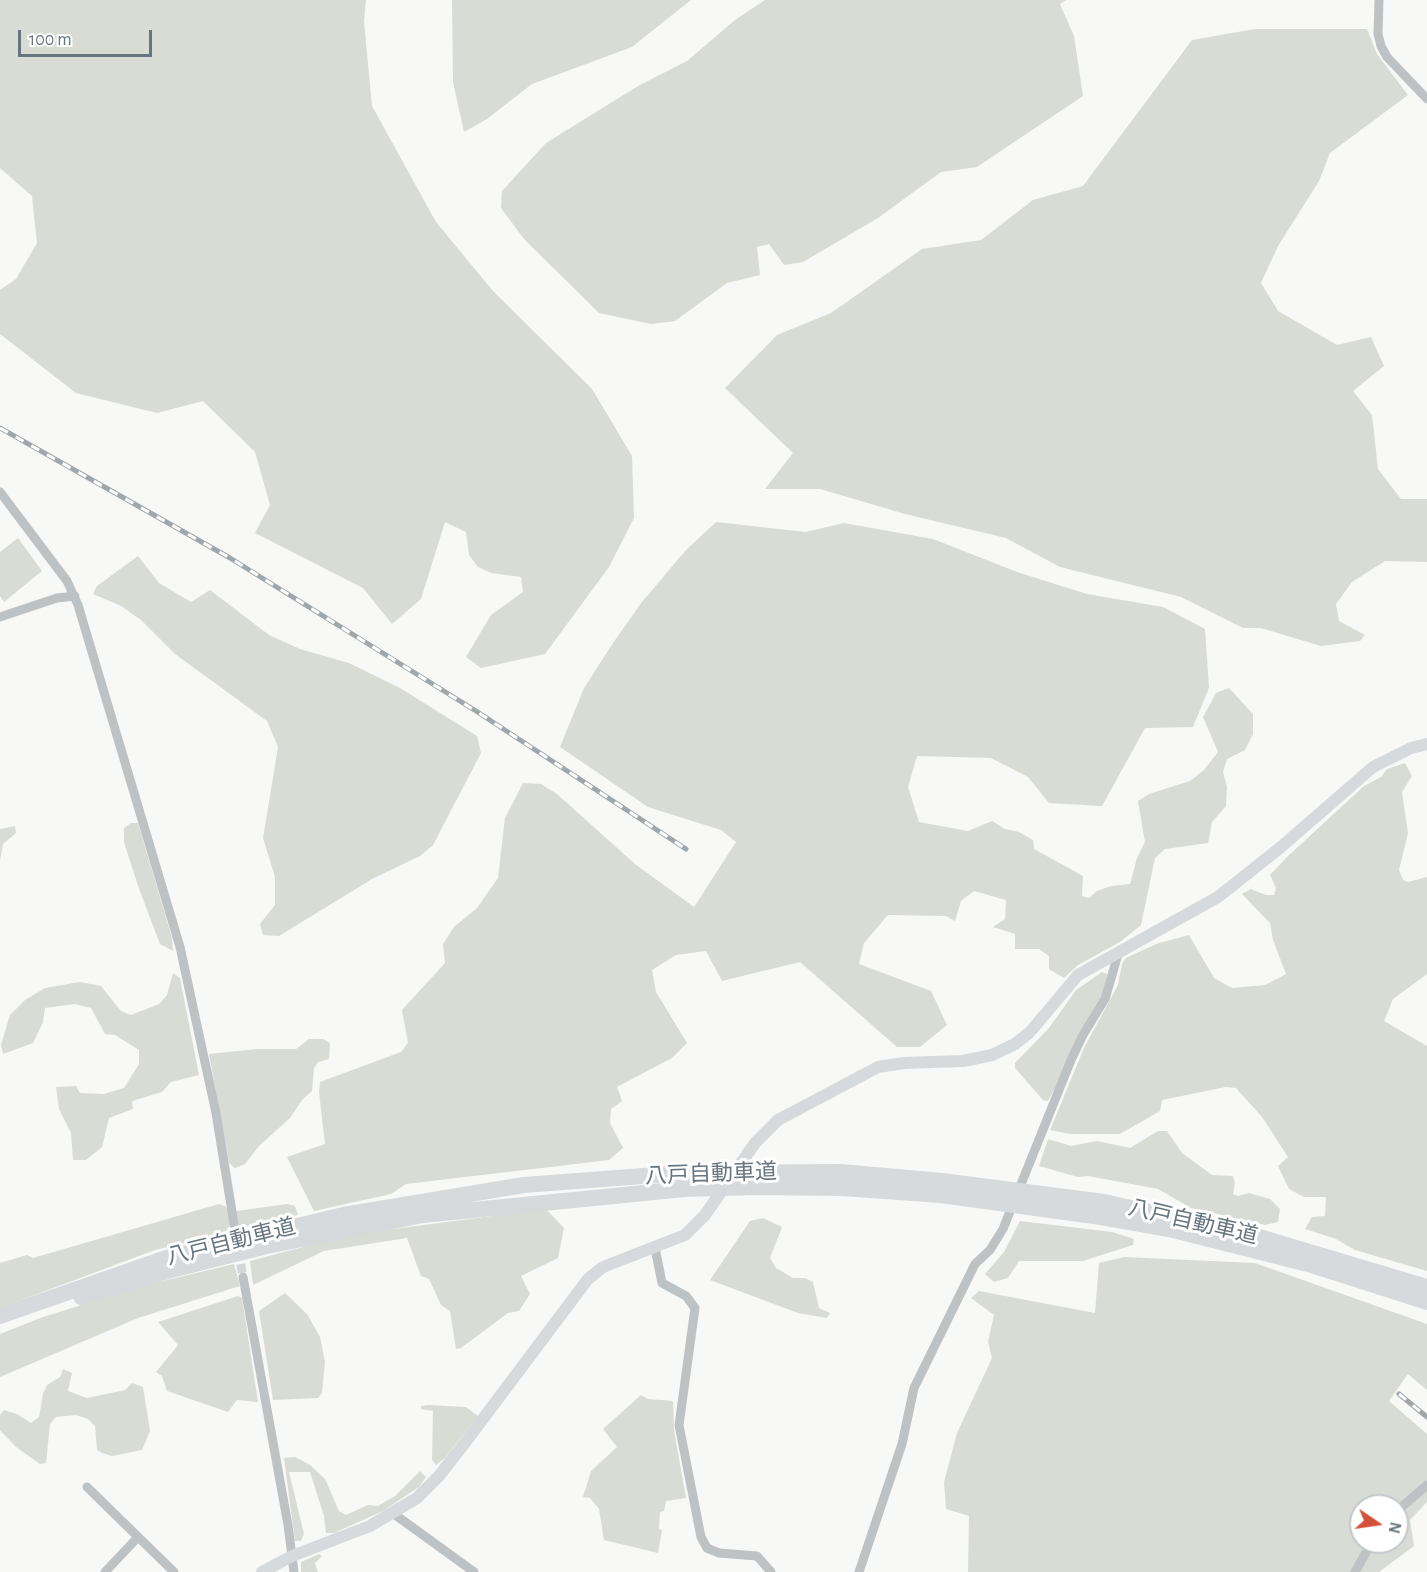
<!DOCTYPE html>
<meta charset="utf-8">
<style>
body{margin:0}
#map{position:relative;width:1427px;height:1572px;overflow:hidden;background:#f8f8f6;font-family:"Alegreya Sans",sans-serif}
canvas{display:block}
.north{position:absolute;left:1349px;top:1494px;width:60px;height:60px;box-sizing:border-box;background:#fff;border:2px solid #c2c8cb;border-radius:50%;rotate:103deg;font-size:16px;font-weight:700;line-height:24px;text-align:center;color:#66757e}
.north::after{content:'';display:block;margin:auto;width:21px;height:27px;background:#d3513a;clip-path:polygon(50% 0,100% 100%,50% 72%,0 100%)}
.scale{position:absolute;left:18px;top:30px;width:134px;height:27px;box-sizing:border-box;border:3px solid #66757e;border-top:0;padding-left:8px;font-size:18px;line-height:21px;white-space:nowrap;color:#66757e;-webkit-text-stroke:4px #fff;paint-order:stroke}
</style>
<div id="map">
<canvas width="1427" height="1572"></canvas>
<div class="north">N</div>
<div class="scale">100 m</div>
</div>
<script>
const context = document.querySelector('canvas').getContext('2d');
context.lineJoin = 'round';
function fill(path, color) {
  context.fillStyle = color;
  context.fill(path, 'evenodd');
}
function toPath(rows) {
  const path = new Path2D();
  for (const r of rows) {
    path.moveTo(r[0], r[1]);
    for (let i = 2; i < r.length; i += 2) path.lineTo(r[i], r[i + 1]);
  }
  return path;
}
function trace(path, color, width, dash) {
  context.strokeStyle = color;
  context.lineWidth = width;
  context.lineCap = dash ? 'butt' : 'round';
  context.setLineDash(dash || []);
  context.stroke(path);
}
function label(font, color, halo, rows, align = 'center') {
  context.font = font + ' "Alegreya Sans","Noto Sans JP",sans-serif';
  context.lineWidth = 6;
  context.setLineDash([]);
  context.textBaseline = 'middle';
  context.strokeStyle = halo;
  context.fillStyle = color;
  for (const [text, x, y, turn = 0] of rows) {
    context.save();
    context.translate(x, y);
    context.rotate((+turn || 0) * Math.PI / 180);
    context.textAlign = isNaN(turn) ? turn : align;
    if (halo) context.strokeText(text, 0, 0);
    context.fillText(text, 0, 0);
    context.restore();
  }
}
const green = toPath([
 [0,0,366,0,364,21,372,106,436,222,493,291,592,389,632,456,634,518,609,567,545,654,481,668,466,657,491,615,523,592,521,577,491,573,478,567,469,555,466,532,445,522,421,599,392,624,363,588,255,533,270,505,255,452,203,401,157,413,76,393,0,334,0,290,16,279,37,243,32,196,0,168],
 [452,0,691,0,632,47,532,84,487,119,464,132,453,82],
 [765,0,1066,0,1060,4,1074,36,1083,96,977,167,941,172,878,218,803,262,784,265,769,244,757,247,760,275,727,283,675,321,651,324,599,313,524,239,501,208,502,191,546,143,638,86,687,61,735,20],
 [1255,29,1367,29,1377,54,1408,95,1330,153,1319,181,1278,246,1261,283,1278,311,1337,345,1371,337,1384,366,1353,391,1372,415,1378,469,1401,499,1427,499,1427,562,1385,561,1352,582,1336,604,1339,621,1365,635,1360,641,1321,646,1261,628,1243,628,1181,597,1060,567,1006,538,905,514,820,489,765,489,793,453,725,388,777,335,831,313,922,249,981,240,1033,200,1083,186,1192,40],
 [716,522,806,532,844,523,933,539,1017,572,1087,594,1163,607,1205,629,1209,688,1193,727,1145,728,1102,806,1049,803,1028,777,991,758,917,756,908,787,919,822,968,831,992,821,1005,829,1019,832,1033,840,1034,849,1083,876,1082,896,1089,898,1097,891,1111,886,1130,884,1137,858,1145,842,1138,801,1149,794,1190,781,1204,770,1218,752,1203,717,1216,693,1229,688,1253,714,1253,734,1245,750,1227,759,1223,772,1227,787,1226,806,1212,822,1208,843,1165,849,1155,858,1141,925,1120,942,1078,965,1064,978,1049,969,1049,956,1039,949,1015,949,1015,934,993,927,1005,919,1006,900,974,891,961,901,955,921,946,916,888,915,864,943,859,964,931,991,947,1025,920,1047,897,1047,800,962,722,981,706,951,676,955,652,970,656,992,687,1043,672,1058,617,1087,622,1101,611,1109,610,1123,623,1148,609,1160,406,1184,391,1194,314,1211,287,1157,325,1144,319,1092,320,1082,401,1052,408,1043,402,1010,445,963,443,944,454,927,477,908,498,878,505,818,523,783,541,784,557,794,635,864,694,907,736,842,721,830,648,807,560,747,584,688,613,643,642,602,686,550],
 [18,538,42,571,4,602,0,596,0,552],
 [138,556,159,583,191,602,210,590,269,635,300,649,349,663,400,688,477,736,481,753,433,845,420,856,372,879,279,936,263,935,260,924,275,905,275,877,263,838,278,747,267,721,175,654,141,620,121,606,93,594,97,586],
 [1405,763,1412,776,1402,792,1408,833,1399,870,1403,880,1408,882,1427,877,1427,974,1393,999,1384,1021,1427,1046,1427,1271,1355,1250,1336,1239,1305,1229,1312,1217,1325,1216,1326,1197,1304,1197,1289,1189,1278,1166,1288,1157,1262,1117,1236,1088,1226,1087,1162,1100,1160,1111,1120,1134,1070,1134,1050,1130,1084,1048,1118,985,1122,964,1126,958,1156,944,1189,935,1214,978,1232,988,1265,985,1286,974,1273,940,1270,923,1242,894,1251,889,1266,895,1274,895,1276,888,1270,875,1287,857,1364,786,1381,777,1387,769],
 [131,823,138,823,172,938,173,951,160,944,138,886,124,842,124,828],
 [15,826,16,833,3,844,0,861,0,829],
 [1102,972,1107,974,1103,996,1048,1101,1043,1100,1015,1068,1015,1063,1049,1028,1076,990],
 [173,973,180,978,199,1075,171,1082,162,1092,132,1101,133,1109,109,1118,102,1147,86,1160,73,1160,71,1133,59,1109,56,1087,76,1086,80,1093,104,1094,124,1088,139,1064,139,1050,115,1035,105,1034,91,1008,75,1004,45,1008,43,1022,33,1043,3,1054,1,1045,10,1015,25,1000,45,988,80,982,101,986,121,1011,131,1015,159,1004,167,995],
 [309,1039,323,1039,330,1043,329,1059,318,1062,314,1068,312,1091,302,1100,290,1118,259,1146,245,1164,235,1168,229,1163,209,1054,257,1049,296,1049],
 [1158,1131,1167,1131,1182,1153,1212,1175,1233,1176,1235,1183,1233,1194,1238,1196,1249,1193,1270,1199,1280,1209,1278,1222,1265,1225,1191,1208,1158,1189,1088,1176,1078,1177,1039,1166,1048,1139,1071,1146,1097,1141,1130,1148],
 [219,1204,225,1206,229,1212,287,1204,295,1206,298,1215,251,1226,229,1226,226,1233,155,1250,0,1308,0,1263,27,1255,33,1258],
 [546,1209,564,1228,558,1258,521,1276,530,1294,519,1311,508,1313,461,1348,456,1349,450,1311,441,1305,429,1279,421,1276,407,1238,324,1251,253,1285,250,1261,322,1242,385,1230],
 [763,1218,782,1227,770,1258,776,1268,793,1278,805,1278,813,1282,819,1308,830,1313,827,1318,798,1313,710,1280,750,1221],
 [1020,1221,1112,1232,1134,1239,1133,1245,1083,1261,1019,1261,1008,1278,994,1282,985,1274,1004,1252],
 [1124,1257,1255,1263,1427,1324,1427,1390,1408,1374,1389,1401,1427,1434,1427,1502,1410,1520,1414,1546,1379,1572,968,1572,969,1516,946,1509,944,1482,957,1433,992,1358,988,1342,994,1315,971,1298,979,1291,1095,1313,1099,1263],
 [1361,1506,1397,1506,1397,1542,1361,1542],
 [234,1264,240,1286,138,1318,0,1377,0,1334,43,1317,146,1285],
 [285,1293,307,1314,320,1337,325,1362,322,1393,318,1398,273,1400,259,1311],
 [238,1296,242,1298,258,1402,237,1400,228,1412,167,1391,162,1376,156,1372,178,1345,158,1322],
 [63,1369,72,1373,68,1391,87,1398,125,1390,132,1383,143,1387,150,1431,142,1450,112,1456,102,1453,97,1450,95,1426,88,1419,76,1415,56,1417,50,1424,46,1463,40,1464,16,1447,0,1430,0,1415,4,1410,17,1414,31,1423,39,1417,43,1394,47,1385,60,1377],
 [641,1395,648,1399,673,1401,674,1430,686,1498,666,1501,664,1511,660,1512,659,1529,662,1530,658,1553,604,1540,599,1509,590,1498,583,1497,591,1471,617,1447,603,1429],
 [428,1405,466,1407,478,1416,445,1458,436,1465,432,1460,433,1411,421,1409,421,1406],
 [295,1457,310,1465,325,1479,339,1511,346,1515,368,1505,378,1506,395,1496,420,1471,426,1477,419,1487,383,1511,334,1533,326,1533,324,1516,310,1472,289,1472,304,1534,301,1541,295,1541,284,1458],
 [319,1554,322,1556,315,1563,318,1572,301,1572,301,1562]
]);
const streetTunnel = toPath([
 [234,1224,243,1277]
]);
const street = toPath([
 [1379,0,1378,34,1381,46,1387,57,1427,99],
 [0,492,67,581,78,605,180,947,216,1113,234,1224],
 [0,617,57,598,75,596],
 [655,1248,662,1283,686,1296,695,1308,679,1425,701,1537,707,1548,719,1553,757,1556,771,1572],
 [243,1277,288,1525,294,1572],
 [87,1487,174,1572],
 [1397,1511,1427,1485],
 [394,1514,474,1572],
 [105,1572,138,1537],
 [859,1572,902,1444,914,1388,975,1264,990,1250,1003,1229,1071,1060,1083,1035,1105,999,1119,951],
 [1355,1572,1372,1542]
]);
const secondary = toPath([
 [262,1572,292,1556,370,1526,417,1498,439,1476,464,1444,588,1279,603,1267,685,1235,705,1215,755,1143,778,1120,878,1067,904,1063,963,1061,992,1055,1015,1044,1030,1032,1078,975,1218,897,1281,847,1373,767,1411,748,1427,744]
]);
const highway = toPath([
 [81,1297,171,1270,267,1246,423,1215,684,1189,758,1187,842,1188,941,1195,1101,1217,1169,1229,1308,1264,1427,1302],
 [0,1316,169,1257,343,1215,524,1185,683,1173,841,1172,942,1181,1104,1202,1249,1234,1427,1287]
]);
const rail = toPath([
 [0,428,230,558,476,711,686,849],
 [1399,1394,1427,1417]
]);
const streetNames = [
 ["八戸自動車道",711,1174,-2],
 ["八戸自動車道",1193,1222,13],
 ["八戸自動車道",231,1242,-14]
];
fill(green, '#d8dcd5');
trace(streetTunnel, '#d4d7d8', 9, [9, 4.5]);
trace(street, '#bdc2c5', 9);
trace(secondary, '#d6dadd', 12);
trace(highway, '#d6dadd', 16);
trace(rail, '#a0a7ab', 5);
trace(rail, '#fff', 3, [9]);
label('22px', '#66757e', '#fff', streetNames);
</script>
